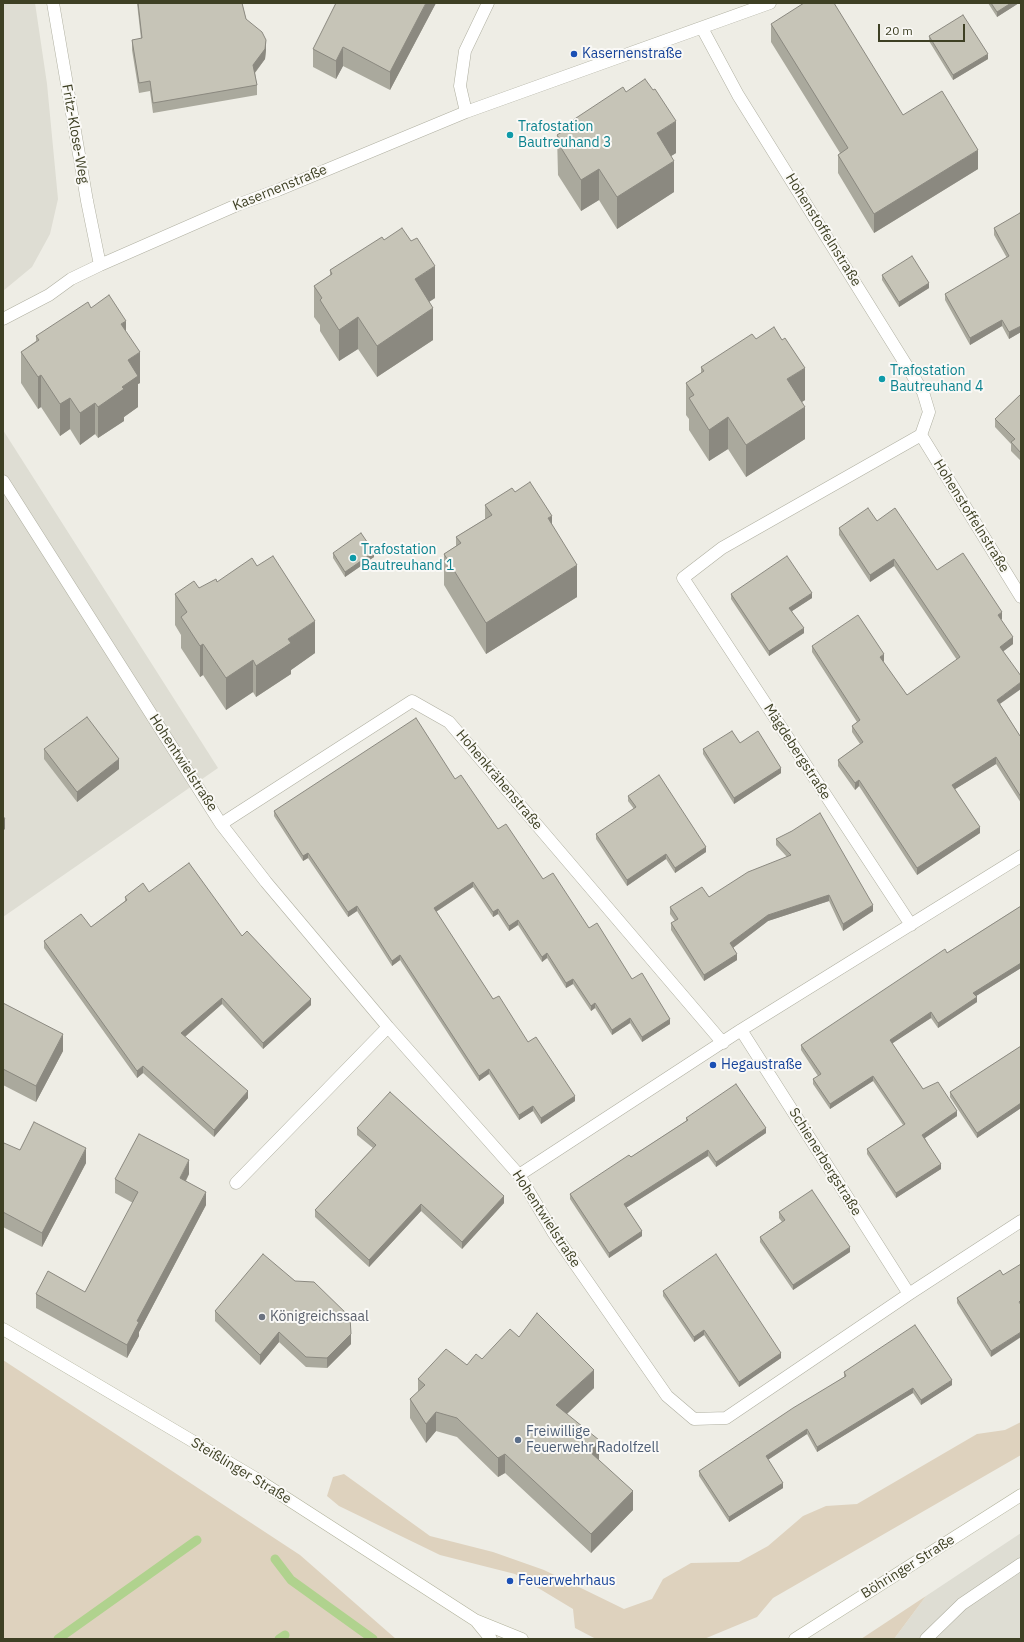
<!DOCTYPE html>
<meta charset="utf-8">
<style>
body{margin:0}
#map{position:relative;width:1024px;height:1642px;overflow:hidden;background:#eeede5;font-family:"IBM Plex Sans",sans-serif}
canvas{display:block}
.frame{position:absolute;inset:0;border:4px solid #3e4024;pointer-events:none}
.scale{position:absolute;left:878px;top:24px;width:87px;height:18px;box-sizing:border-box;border:2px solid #3e4024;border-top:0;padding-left:5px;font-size:12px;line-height:14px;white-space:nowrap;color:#3e4024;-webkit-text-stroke:3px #faf9f6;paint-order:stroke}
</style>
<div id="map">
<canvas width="1024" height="1642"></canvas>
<div class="frame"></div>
<div class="scale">20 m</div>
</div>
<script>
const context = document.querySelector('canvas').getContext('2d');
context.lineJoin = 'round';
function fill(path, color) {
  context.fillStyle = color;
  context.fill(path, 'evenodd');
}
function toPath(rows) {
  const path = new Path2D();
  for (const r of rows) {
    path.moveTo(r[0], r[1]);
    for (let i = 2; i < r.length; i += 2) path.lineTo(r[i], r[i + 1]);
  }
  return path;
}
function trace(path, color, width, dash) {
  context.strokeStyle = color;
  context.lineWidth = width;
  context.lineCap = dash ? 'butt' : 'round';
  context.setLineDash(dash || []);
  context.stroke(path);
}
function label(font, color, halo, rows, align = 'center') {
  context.font = font + ' "IBM Plex Sans",sans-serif';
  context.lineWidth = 4;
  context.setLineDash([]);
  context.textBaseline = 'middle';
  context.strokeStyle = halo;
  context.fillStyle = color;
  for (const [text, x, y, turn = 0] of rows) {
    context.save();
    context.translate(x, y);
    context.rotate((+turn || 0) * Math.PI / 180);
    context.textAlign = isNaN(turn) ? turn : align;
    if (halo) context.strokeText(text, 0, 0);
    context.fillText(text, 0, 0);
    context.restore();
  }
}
const built = toPath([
 [3,3,35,3,47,84,58,199,50,234,32,267,3,291],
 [3,430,218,768,3,917],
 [1021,1533,1021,1639,894,1639,926,1596]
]);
const green = toPath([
 [3,1360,300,1555,396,1639,3,1639],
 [1021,1422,1021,1455,773,1598,757,1617,704,1639,596,1639,575,1628,573,1609,515,1574,440,1555,339,1506,327,1496,333,1477,344,1474,430,1536,493,1552,544,1570,624,1609,652,1599,663,1579,691,1563,739,1562,768,1546,803,1516,826,1506,857,1504,977,1434,1005,1430],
 [926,1596,894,1639,861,1639]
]);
const stream = toPath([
 [275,1559,291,1580,373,1639],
 [58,1639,197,1540],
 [279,1639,285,1635]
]);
const street = toPath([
 [53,3,87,201,100,265],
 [702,28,738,95,923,392,929,412,921,435,1021,597],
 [466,112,460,86,465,51,488,3],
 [3,319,49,295,71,279,100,265,237,205,278,190,466,112,770,3],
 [3,481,221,824,266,882,388,1027,519,1175,553,1232,667,1396,694,1419,726,1418,909,1294,1021,1221],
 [221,824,412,701,449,722,723,1043],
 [911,925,683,578,722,548,921,435],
 [741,1030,909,1294],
 [519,1175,741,1030,1021,856],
 [236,1183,388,1027],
 [926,1639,962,1604,1021,1564]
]);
const secondary = toPath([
 [3,1329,255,1478,475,1620,522,1639],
 [477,1622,491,1639],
 [795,1639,1021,1495]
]);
const wall = toPath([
 [137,3,242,3,246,19,266,50,265,59,255,73,257,85,257,95,153,113,150,91,139,93,132,50,132,40,141,39],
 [436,3,390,90,343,66,336,79,313,67,313,49],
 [988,3,1019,3,997,17],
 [771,24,978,169,874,233,838,173,838,155,840,153,771,42],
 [929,36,988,59,953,80,929,41],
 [626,92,676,153,671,156,674,192,617,229,599,200,581,211,558,175,557,135,573,124,573,120],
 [1021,216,1021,332,1009,339,1002,326,970,345,945,300,945,294,1007,258,994,235,994,228],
 [384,240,435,298,429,302,433,340,377,377,358,349,339,361,320,331,320,325,314,317,314,286,330,276,330,270],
 [882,275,929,288,899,307,882,280],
 [91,308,126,332,140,383,138,384,138,407,124,417,124,421,98,438,95,434,80,445,70,429,60,436,41,407,38,409,21,383,21,352,36,341,36,336],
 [756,339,805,400,802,402,805,439,746,477,728,449,709,461,689,430,689,419,686,415,686,383,701,373,701,367],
 [1021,394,1021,461,1011,451,1011,444,995,427,995,419],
 [515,492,552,524,577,597,486,654,444,585,444,554,456,546,456,537,485,519,485,505],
 [877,521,937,570,1002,619,1001,619,1013,644,1003,651,1000,704,1020,736,1021,735,1021,803,996,764,955,789,980,833,917,875,859,786,855,790,838,766,838,760,860,744,852,732,852,726,857,722,812,652,812,646,884,661,883,662,907,695,957,660,894,566,870,582,839,535,839,528],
 [333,553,374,557,345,577,333,558],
 [217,582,315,653,291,670,291,674,256,697,253,692,226,710,203,675,200,677,181,648,181,635,175,625,175,594,199,588],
 [731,594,812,598,792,611,804,633,769,656,731,599],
 [740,743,781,773,734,804,703,754,703,749],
 [44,749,119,769,77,802,44,759],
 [455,779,498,829,543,879,589,928,670,1024,642,1042,630,1023,612,1035,595,1008,591,1011,573,984,566,988,547,958,542,962,518,925,509,931,498,914,493,917,473,887,436,912,493,999,528,1042,575,1101,541,1124,533,1111,519,1120,489,1074,479,1081,400,960,392,966,357,911,348,917,308,858,303,861,274,816,274,811],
 [628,796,706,852,675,873,666,859,627,886,596,839,596,834,634,809,628,801],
 [776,839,873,911,843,931,829,901,768,921,733,948,737,960,704,981,671,930,671,923,675,921,670,914,670,907,709,897,787,857,776,845],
 [149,892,242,936,311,1005,263,1049,222,1004,185,1037,248,1098,214,1137,143,1073,137,1078,44,948,44,941,91,927,125,901,125,897],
 [1021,906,1021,968,976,996,977,1002,938,1028,931,1018,892,1043,923,1089,957,1116,925,1138,941,1169,896,1198,867,1154,867,1149,903,1125,873,1081,830,1109,813,1084,813,1079,818,1076,801,1050,801,1045],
 [3,1003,63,1051,36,1102,3,1085],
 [1021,1046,1021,1108,977,1138,950,1097,950,1092],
 [686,1118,766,1133,716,1167,708,1156,626,1208,642,1236,609,1258,570,1199,570,1194,631,1157,686,1121],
 [357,1128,504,1203,462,1249,421,1211,369,1267,315,1217,315,1210,373,1148,357,1135],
 [3,1145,20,1150,86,1163,42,1247,3,1227],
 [189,1174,186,1181,206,1205,139,1332,139,1336,127,1358,36,1308,36,1294,85,1292,133,1203,115,1193,115,1179],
 [779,1212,850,1252,793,1290,760,1242,760,1237,782,1222,779,1218],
 [1000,1270,991,1357,957,1303,957,1298],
 [663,1291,781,1358,739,1387,704,1335,694,1342,663,1296],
 [215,1311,351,1344,327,1368,306,1367,279,1342,260,1365,215,1321],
 [519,1337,594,1388,567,1414,599,1459,598,1459,633,1510,591,1553,505,1473,498,1477,457,1437,436,1431,426,1443,410,1418,410,1399,418,1392,418,1379,467,1365,482,1359],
 [844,1372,952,1385,921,1405,913,1393,817,1452,807,1434,768,1460,783,1488,729,1522,699,1476,699,1471,844,1377]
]);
const shadedWall = toPath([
 [426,3,436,3,390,90,390,72],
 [1011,3,1019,3,997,17,997,12],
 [266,40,266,50,265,59,253,75,253,65],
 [343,47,343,66,336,79,336,61],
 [988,54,988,59,953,80,953,75],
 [676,121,676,153,657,165,657,133],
 [978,150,978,169,874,233,874,214],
 [674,161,674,192,617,229,617,197],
 [599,169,599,200,581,211,581,180],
 [435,266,435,298,415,311,415,279],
 [929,283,929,288,899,307,899,302],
 [433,308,433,340,377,377,377,346],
 [358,317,358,349,339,361,339,330],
 [1002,320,1002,326,970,345,970,338],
 [126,321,126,352,121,324],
 [1021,326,1021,332,1009,339,1009,332],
 [140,352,140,383,138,384,138,407,124,417,124,421,98,438,98,407,122,387,128,360],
 [805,368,805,400,787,411,787,379],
 [41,375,41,407,38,409,38,377],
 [70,398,70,429,60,436,60,404],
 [95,403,95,434,80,445,80,413],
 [805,407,805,439,746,477,746,445],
 [728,417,728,449,709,461,709,430],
 [552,516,552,548,548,518],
 [374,552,374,557,345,577,345,572],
 [894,559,894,566,870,582,870,575],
 [577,565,577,597,486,654,486,623],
 [812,593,812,598,789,613,789,608],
 [1002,612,1002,619,998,622,998,615],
 [315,621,315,653,291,670,291,674,256,697,256,666,288,639],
 [804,628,804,633,769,656,769,651],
 [1013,637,1013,644,1000,654,1000,647],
 [203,644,203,675,200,677,200,646],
 [884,654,884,661,880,664,880,657],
 [253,660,253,692,226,710,226,678],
 [1021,682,1021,689,997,706,997,700],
 [996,757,996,764,952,791,952,785],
 [119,759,119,769,77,802,77,792],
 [781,768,781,773,734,804,734,798],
 [859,780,859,786,855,790,855,783],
 [5,819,5,829,3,831,3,821],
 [980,827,980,833,917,875,917,868],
 [706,847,706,852,675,873,675,868],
 [308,853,308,858,303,861,303,856],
 [666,854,666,859,627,886,627,880],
 [473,882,473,887,434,913,434,908],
 [829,895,829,901,768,921,730,950,730,943,768,915],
 [873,905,873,911,843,931,843,924],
 [357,906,357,911,348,917,348,912],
 [498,909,498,914,493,917,493,912],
 [518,920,518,925,509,931,509,926],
 [547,953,547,958,542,962,542,957],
 [737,954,737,960,704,981,704,975],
 [400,955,400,960,392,966,392,961],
 [1021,963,1021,968,973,998,973,993],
 [573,979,573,984,566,988,566,983],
 [977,997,977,1002,938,1028,938,1023],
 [222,998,222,1004,181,1040,181,1033],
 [311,999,311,1005,263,1049,263,1043],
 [595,1003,595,1008,591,1011,591,1006],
 [931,1012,931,1018,890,1045,890,1040],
 [630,1018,630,1023,612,1035,612,1030],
 [670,1019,670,1024,642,1042,642,1037],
 [63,1034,63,1051,36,1102,36,1086],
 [143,1066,143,1073,137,1078,137,1071],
 [489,1069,489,1074,479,1081,479,1076],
 [873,1076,873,1081,830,1109,830,1104],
 [248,1091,248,1098,214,1137,214,1130],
 [575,1096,575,1101,541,1124,541,1118],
 [1021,1103,1021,1108,977,1138,977,1133],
 [533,1106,533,1111,519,1120,519,1115],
 [957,1111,957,1116,922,1140,922,1135],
 [766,1128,766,1133,716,1167,716,1162],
 [86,1148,86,1163,42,1247,42,1233],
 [708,1150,708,1156,624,1209,624,1204],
 [189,1160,189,1174,180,1191,180,1178],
 [941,1164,941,1169,896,1198,896,1193],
 [206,1192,206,1205,139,1332,139,1336,127,1358,127,1345,137,1321],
 [504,1196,504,1203,462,1249,462,1242],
 [421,1204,421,1211,369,1267,369,1260],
 [642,1231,642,1236,609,1258,609,1253],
 [850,1247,850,1252,793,1290,793,1285],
 [704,1330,704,1335,694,1342,694,1337],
 [279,1332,279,1342,260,1365,260,1355],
 [1021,1332,1021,1337,991,1357,991,1351],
 [351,1334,351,1344,327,1368,327,1358],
 [781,1353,781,1358,739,1387,739,1382],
 [594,1370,594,1388,556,1424,556,1405],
 [952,1380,952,1385,921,1405,921,1400],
 [913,1388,913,1393,817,1452,817,1447],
 [436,1412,436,1431,426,1443,426,1424],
 [807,1429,807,1434,766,1461,766,1456],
 [599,1440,599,1459,589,1470,589,1451],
 [505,1454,505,1473,498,1477,498,1458],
 [783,1483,783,1488,729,1522,729,1517],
 [633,1491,633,1510,591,1553,591,1534]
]);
const building = toPath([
 [138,3,242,3,246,19,262,32,266,40,265,49,253,65,257,85,153,103,150,81,139,83,132,40,142,38,138,3],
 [336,3,426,3,390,72,343,47,336,61,313,49,336,3],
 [804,3,834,3,903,115,942,91,978,150,874,214,838,155,848,148,771,24,804,3],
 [991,3,1011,3,997,12,991,3],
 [963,15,988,54,953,75,929,36,963,15],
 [645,79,653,90,655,89,676,121,657,133,674,161,617,197,599,169,581,180,558,143,561,141,557,135,576,123,573,120,623,87,626,92,645,79],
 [1020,213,1021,216,1021,326,1009,332,1002,320,970,338,945,294,1009,256,994,228,1020,213],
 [402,228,411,241,417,238,435,266,415,279,433,308,377,346,358,317,339,330,320,300,322,298,314,286,332,274,330,270,382,237,384,240,402,228],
 [912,256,929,283,899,302,882,275,912,256],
 [109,295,126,321,121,324,140,352,128,360,138,376,122,387,124,389,98,407,95,403,80,413,70,398,60,404,41,375,38,377,21,352,39,340,36,336,88,302,91,308,109,295],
 [774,327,782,340,785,338,805,368,787,379,805,407,746,445,728,417,709,430,689,398,694,395,686,383,704,371,701,367,752,334,756,339,774,327],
 [1021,394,1021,453,1011,442,1015,439,995,419,1021,394],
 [530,482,552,516,548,518,577,565,486,623,444,554,461,543,456,537,492,515,485,505,512,488,515,492,530,482],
 [868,508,877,521,895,508,937,570,963,553,1002,612,998,615,1013,637,1000,647,1021,676,1021,682,997,700,1020,736,1021,735,1021,797,996,757,952,785,980,827,917,868,859,780,855,783,838,760,863,742,852,726,860,720,812,646,858,615,884,654,880,657,907,695,960,657,894,559,870,575,839,528,868,508],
 [361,533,374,552,345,572,333,553,361,533],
 [273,556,315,621,288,639,291,643,256,666,253,660,226,678,203,644,200,646,181,617,187,612,175,594,194,581,199,588,216,579,217,582,252,558,257,566,273,556],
 [787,556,812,593,789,608,804,628,769,651,731,594,787,556],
 [87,717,119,759,77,792,44,749,87,717],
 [416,718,455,779,461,775,498,829,506,824,543,879,553,873,589,928,597,923,632,979,642,973,670,1019,642,1037,630,1018,612,1030,595,1003,591,1006,573,979,566,983,547,953,542,957,518,920,509,926,498,909,493,912,473,882,434,908,493,999,499,996,528,1042,536,1037,575,1096,541,1118,533,1106,519,1115,489,1069,479,1076,400,955,392,961,357,906,348,912,308,853,303,856,274,811,416,718],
 [732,731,740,743,758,731,781,768,734,798,703,749,732,731],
 [659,775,706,847,675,868,666,854,627,880,596,834,636,807,628,796,659,775],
 [820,813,873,905,843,924,829,895,768,915,730,943,737,954,704,975,671,923,678,919,670,907,702,887,709,897,748,872,791,855,776,839,792,831,820,813],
 [3,816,5,819,3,821,3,816],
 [189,863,242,936,247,931,311,999,263,1043,222,998,181,1033,248,1091,214,1130,143,1066,137,1071,44,941,81,914,91,927,127,900,125,897,143,883,149,892,189,863],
 [1021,906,1021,963,973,993,977,997,938,1023,931,1012,890,1040,923,1089,938,1082,957,1111,922,1135,941,1164,896,1193,867,1149,905,1124,873,1076,830,1104,813,1079,821,1074,801,1045,945,949,947,953,1021,906],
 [3,1003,63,1034,36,1086,3,1069,3,1003],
 [1021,1046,1021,1103,977,1133,950,1092,1021,1046],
 [736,1084,766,1128,716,1162,708,1150,624,1204,642,1231,609,1253,570,1194,629,1155,631,1157,688,1120,686,1118,736,1084],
 [390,1092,504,1196,462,1242,421,1204,369,1260,315,1210,376,1145,357,1128,390,1092],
 [34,1122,86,1148,42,1233,3,1212,3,1145,4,1143,20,1150,34,1122],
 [139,1134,189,1160,180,1178,206,1192,137,1321,139,1322,127,1345,36,1294,48,1271,85,1292,138,1192,115,1179,139,1134],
 [812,1190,850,1247,793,1285,760,1237,785,1220,779,1212,812,1190],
 [263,1254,295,1281,314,1282,350,1317,351,1334,327,1358,306,1357,279,1332,260,1355,215,1311,263,1254],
 [716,1254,781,1353,739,1382,704,1330,694,1337,663,1291,716,1254],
 [1021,1264,1021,1300,1019,1302,1021,1305,1021,1332,991,1351,957,1298,1000,1270,1003,1275,1021,1264],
 [537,1313,594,1370,556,1405,599,1440,589,1451,633,1491,591,1534,505,1454,498,1458,457,1418,436,1412,426,1424,410,1399,425,1385,418,1379,446,1349,467,1365,476,1354,482,1359,510,1329,519,1337,537,1313],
 [915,1325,952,1380,921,1400,913,1388,817,1447,807,1429,766,1456,783,1483,729,1517,699,1471,793,1408,846,1376,844,1372,915,1325]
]);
const markers = [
 [574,54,4,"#1a4fb4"],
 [510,135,4,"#0f9aa8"],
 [882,379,4,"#0f9aa8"],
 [353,558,4,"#0f9aa8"],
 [713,1065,4,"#1a4fb4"],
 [262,1317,4,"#6b7280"],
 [518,1440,4,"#5c6f8a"],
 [510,1581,4,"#1a4fb4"]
];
const transitNames = [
 ["Kasernenstraße",582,54],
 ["Hegaustraße",721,1065],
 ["Feuerwehrhaus",518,1581]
];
const cultureNames = [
 ["Trafostation",518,127],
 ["Bautreuhand 3",518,143],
 ["Trafostation",890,371],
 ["Bautreuhand 4",890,387],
 ["Trafostation",361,550],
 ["Bautreuhand 1",361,566]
];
const streetNames = [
 ["Fritz-Klose-Weg",75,134,80],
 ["Kasernenstraße",280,188,-22],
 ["Hohenstoffelnstraße",823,230,58],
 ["Hohenstoffelnstraße",971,516,58],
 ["Mägdebergstraße",797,752,57],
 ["Hohentwielstraße",183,763,57],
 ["Hohenkrähenstraße",499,780,50],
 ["Schienerbergstraße",825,1162,58],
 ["Hohentwielstraße",546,1219,57],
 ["Steißlinger Straße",241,1471,31],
 ["Böhringer Straße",908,1567,-32]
];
const worshipNames = [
 ["Königreichssaal",270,1317]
];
const serviceNames = [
 ["Freiwillige",526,1432],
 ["Feuerwehr Radolfzell",526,1448]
];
fill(built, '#deddd3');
fill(green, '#ded2be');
trace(stream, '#b0d28e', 9);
trace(street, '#afafa0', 13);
trace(secondary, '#b0b19a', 13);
trace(street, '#fff', 12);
trace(secondary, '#fff', 12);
fill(wall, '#aaa99d');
fill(shadedWall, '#8b8980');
fill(building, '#c6c4b7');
trace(building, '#8b8980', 1);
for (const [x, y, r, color] of markers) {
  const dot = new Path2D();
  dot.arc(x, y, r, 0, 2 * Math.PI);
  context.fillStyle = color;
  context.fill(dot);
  trace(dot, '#faf9f6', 1.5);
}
label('14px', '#164399', '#faf9f6', transitNames, 'left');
label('14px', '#0d838f', '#faf9f6', cultureNames, 'left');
label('14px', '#3e4024', '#faf9f6', streetNames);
label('14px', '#5b616d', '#faf9f6', worshipNames, 'left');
label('14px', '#4e5e75', '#faf9f6', serviceNames, 'left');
</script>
